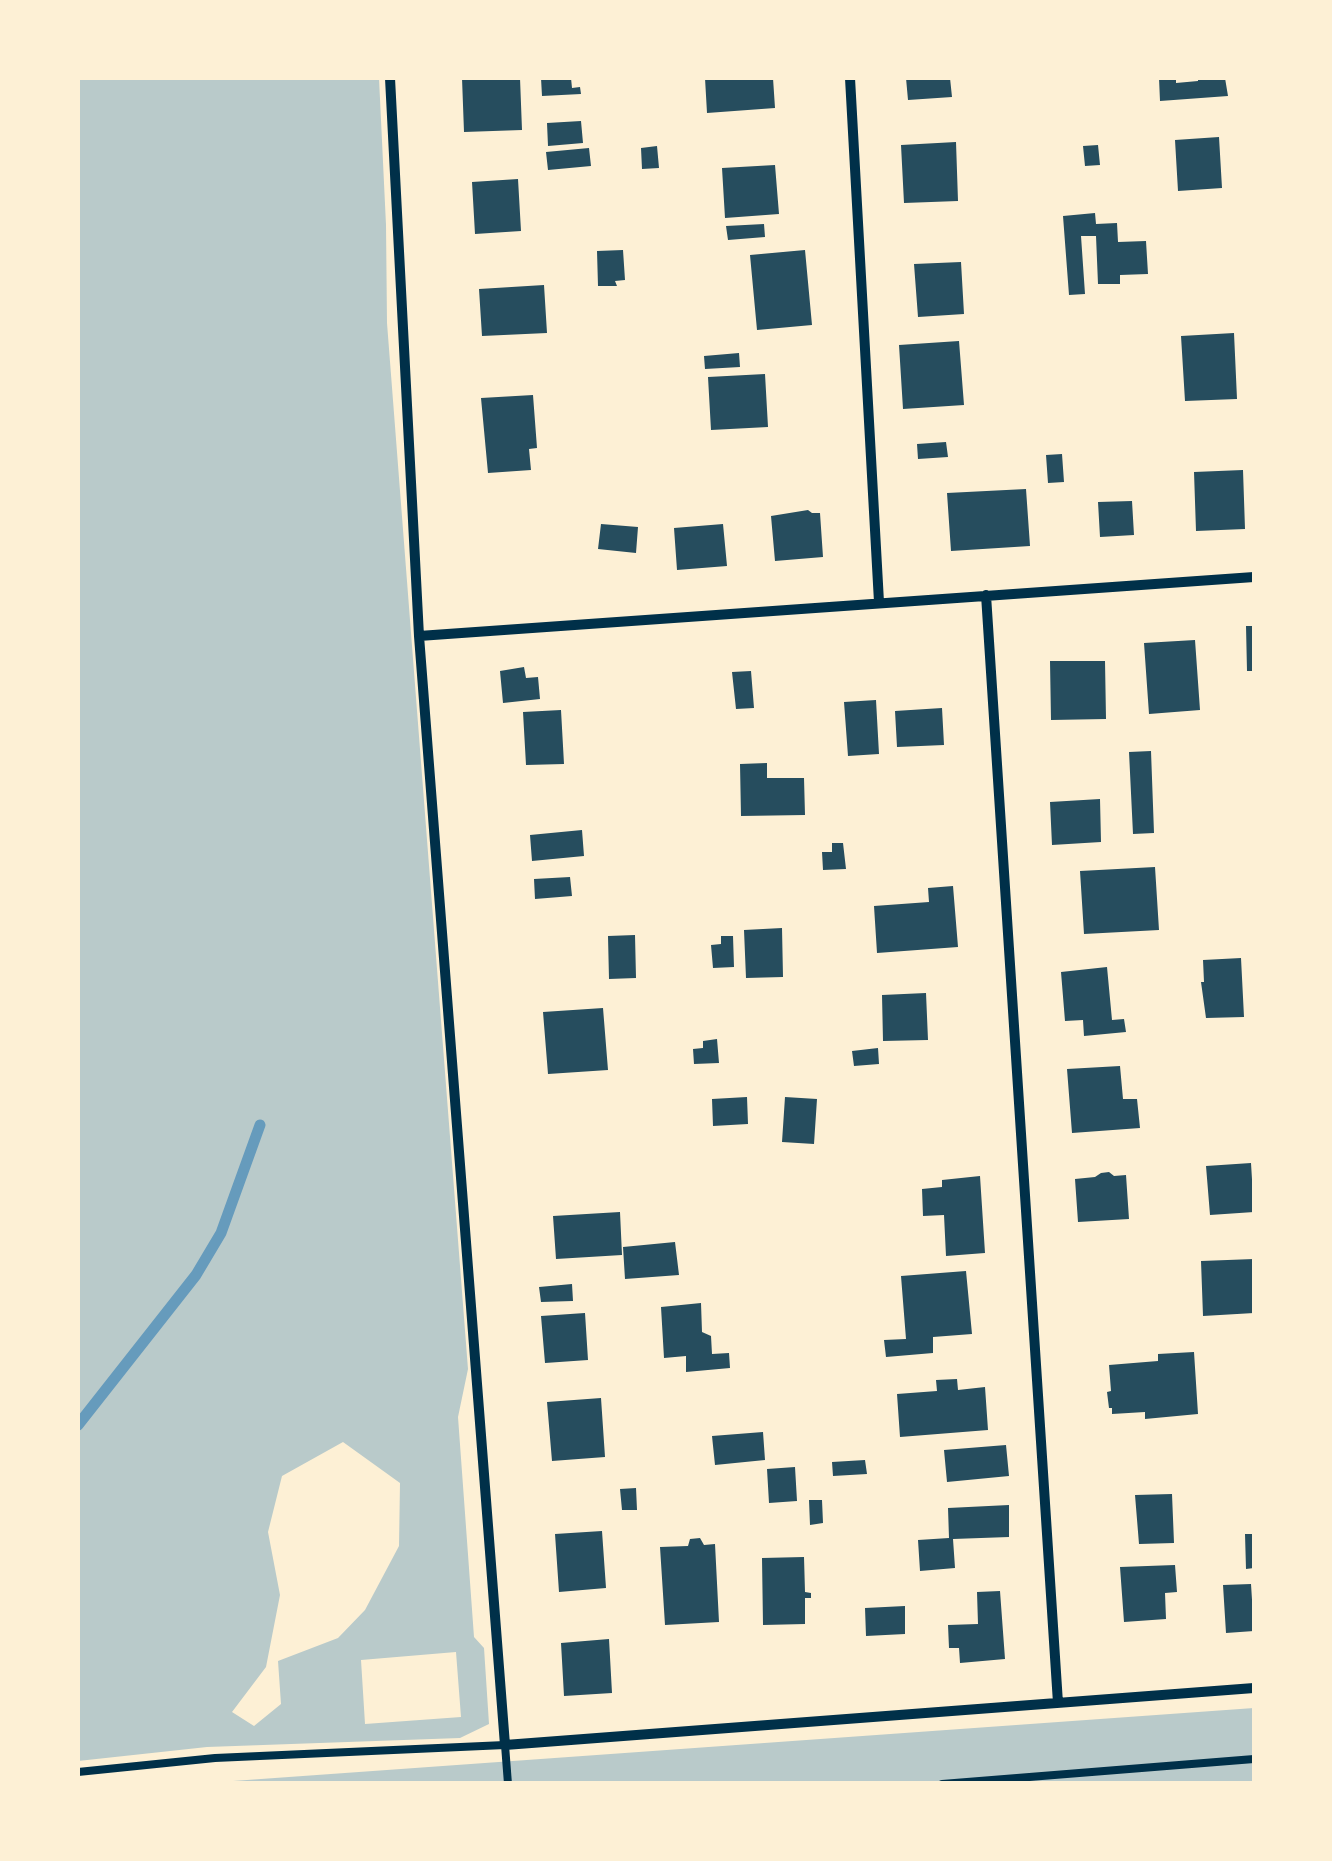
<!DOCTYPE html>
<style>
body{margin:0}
#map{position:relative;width:1332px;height:1861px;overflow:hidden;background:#fdf0d5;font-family:"PT Serif",serif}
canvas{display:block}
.frame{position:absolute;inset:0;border:80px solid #fdf0d5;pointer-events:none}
</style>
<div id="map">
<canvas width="1332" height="1861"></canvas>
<div class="frame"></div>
</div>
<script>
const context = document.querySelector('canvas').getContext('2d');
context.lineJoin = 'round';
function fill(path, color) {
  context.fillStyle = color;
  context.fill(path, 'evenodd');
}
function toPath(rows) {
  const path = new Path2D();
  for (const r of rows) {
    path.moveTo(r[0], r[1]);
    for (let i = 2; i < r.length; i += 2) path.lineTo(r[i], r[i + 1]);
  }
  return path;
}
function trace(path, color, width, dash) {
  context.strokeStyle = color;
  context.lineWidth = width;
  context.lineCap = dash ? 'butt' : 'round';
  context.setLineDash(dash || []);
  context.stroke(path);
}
const green = toPath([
 [78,78,379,78,386,225,387,323,468,1369,458,1417,474,1637,484,1648,489,1724,460,1738,207,1747,78,1761],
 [343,1442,400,1483,399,1546,365,1610,338,1638,278,1661,281,1704,254,1726,232,1712,266,1667,280,1595,268,1532,282,1476],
 [456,1652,461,1717,365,1724,361,1660],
 [1254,1708,1254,1783,124,1784,233,1781]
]);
const stream = toPath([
 [78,1425,196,1275,221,1233,260,1125]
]);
const building = toPath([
 [462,78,520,78,522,130,464,132],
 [541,78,571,78,572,88,580,87,581,94,542,96],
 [705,78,773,78,775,108,707,113],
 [906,78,950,78,952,97,908,100],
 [1159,78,1176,78,1176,83,1198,81,1198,78,1225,78,1228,96,1160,101],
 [581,121,583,143,548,146,547,123],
 [1219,137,1222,188,1178,191,1175,140],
 [956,142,958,201,904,203,901,145],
 [1098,145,1100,165,1085,166,1083,146],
 [657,146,659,168,642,169,641,148],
 [589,148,591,166,548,170,546,152],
 [775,165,779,214,725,218,722,168],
 [518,179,521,231,475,234,472,182],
 [1095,213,1096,224,1117,223,1118,242,1146,241,1148,274,1120,275,1120,284,1098,284,1096,236,1081,236,1085,294,1069,295,1063,216],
 [764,224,765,237,728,240,726,226],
 [623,250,625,280,615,281,617,286,598,286,597,251],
 [805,250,812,325,757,330,750,255],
 [961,262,964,314,918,317,914,264],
 [544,285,547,333,482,336,479,289],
 [1234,333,1237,399,1185,401,1181,336],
 [959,341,964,405,903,409,899,345],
 [739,353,740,367,705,369,704,356],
 [765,374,768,427,711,430,708,377],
 [533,395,537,448,529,449,531,470,488,473,481,398],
 [946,442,948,457,918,459,917,444],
 [1062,454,1064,482,1048,483,1046,455],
 [1243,470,1245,529,1196,531,1194,472],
 [1026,489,1030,546,951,551,947,493],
 [1132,501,1134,535,1100,537,1098,502],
 [808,510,812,513,820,513,823,557,775,561,771,516],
 [601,524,638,527,636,553,598,549],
 [723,524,727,566,677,570,674,528],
 [1246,626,1254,626,1254,671,1247,671],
 [1195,640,1200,710,1149,714,1144,643],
 [1050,661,1105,661,1106,719,1051,720],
 [524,667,526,678,538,677,540,699,503,703,500,671],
 [751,671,754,708,736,709,732,672],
 [876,700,879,754,848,756,844,702],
 [942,708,944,745,897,747,895,711],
 [561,710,564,764,526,765,523,712],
 [1151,751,1154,833,1133,834,1129,752],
 [767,763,767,778,804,778,805,815,741,816,740,764],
 [1100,799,1101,842,1052,845,1050,802],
 [582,830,584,856,532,861,530,835],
 [832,843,843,843,846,869,823,870,822,852,832,852],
 [1155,867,1159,930,1084,934,1080,871],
 [570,877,572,896,535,899,534,879],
 [953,886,958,947,877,953,874,906,929,902,928,888],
 [782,928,783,977,746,978,744,930],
 [635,935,636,978,609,979,608,936],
 [721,936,733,936,734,967,713,968,711,945,721,944],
 [1241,958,1244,1017,1206,1018,1201,982,1204,982,1203,960],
 [1107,967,1112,1020,1124,1019,1126,1032,1084,1036,1083,1020,1065,1021,1061,972],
 [926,993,928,1040,883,1041,882,995],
 [603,1008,608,1070,548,1074,543,1012],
 [717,1039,719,1063,694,1064,693,1049,703,1048,703,1041],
 [878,1048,879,1064,854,1066,852,1051],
 [1120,1066,1123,1099,1137,1099,1140,1128,1072,1133,1067,1069],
 [747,1097,748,1124,713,1126,712,1099],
 [785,1097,817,1099,814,1144,782,1142],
 [1251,1163,1254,1212,1210,1215,1206,1166],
 [1109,1172,1114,1176,1126,1175,1129,1219,1078,1222,1075,1179,1095,1177,1101,1173],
 [980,1176,985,1253,946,1256,944,1215,923,1216,922,1189,942,1187,942,1180],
 [620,1212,622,1255,556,1259,553,1216],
 [675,1242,679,1275,625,1279,623,1247],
 [1254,1259,1254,1313,1203,1316,1201,1261],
 [966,1271,972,1334,933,1337,933,1353,886,1357,884,1340,906,1339,901,1276],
 [572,1284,573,1301,541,1302,539,1287],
 [701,1303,702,1332,711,1336,712,1354,729,1353,730,1368,686,1372,686,1356,664,1358,661,1307],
 [585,1313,588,1360,545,1363,541,1316],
 [1194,1352,1198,1414,1145,1419,1145,1412,1112,1414,1112,1408,1109,1408,1107,1392,1111,1391,1109,1365,1158,1361,1158,1354],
 [957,1379,958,1390,985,1387,988,1430,900,1437,897,1394,937,1391,936,1380],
 [601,1398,605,1457,552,1461,547,1402],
 [763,1432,765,1460,715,1465,712,1436],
 [1006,1445,1009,1476,947,1482,944,1450],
 [865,1460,867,1474,833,1476,832,1462],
 [795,1467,797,1501,769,1503,767,1469],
 [636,1488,637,1510,622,1510,620,1489],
 [1172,1494,1174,1543,1139,1544,1135,1495],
 [809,1500,822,1500,823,1523,810,1525],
 [1009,1505,1009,1537,953,1539,955,1568,920,1571,918,1540,949,1538,948,1508],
 [602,1531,606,1588,559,1592,555,1534],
 [1245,1534,1254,1534,1254,1568,1246,1569],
 [700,1538,704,1545,715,1544,719,1622,665,1625,660,1547,688,1546,690,1539],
 [804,1557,805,1592,811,1593,811,1598,805,1598,805,1624,763,1625,762,1558],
 [1175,1565,1177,1592,1165,1593,1166,1619,1124,1622,1120,1567],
 [1251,1584,1254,1631,1226,1633,1223,1585],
 [1000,1591,1005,1659,960,1663,959,1648,949,1648,948,1625,978,1624,977,1592],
 [905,1606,905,1634,866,1636,865,1608],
 [609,1639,612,1693,564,1696,561,1643]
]);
const service = toPath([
 [78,1772,215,1758,505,1745,508,1784],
 [942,1784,1254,1759]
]);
const minor = toPath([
 [390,78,419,636,505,1745,1254,1688],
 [850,78,879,602],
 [986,595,1058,1703],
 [419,636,1254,577]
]);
fill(green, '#b9caca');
trace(stream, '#669bbc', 11);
fill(building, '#264d5e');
trace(service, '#003049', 8);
trace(minor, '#003049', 10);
</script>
